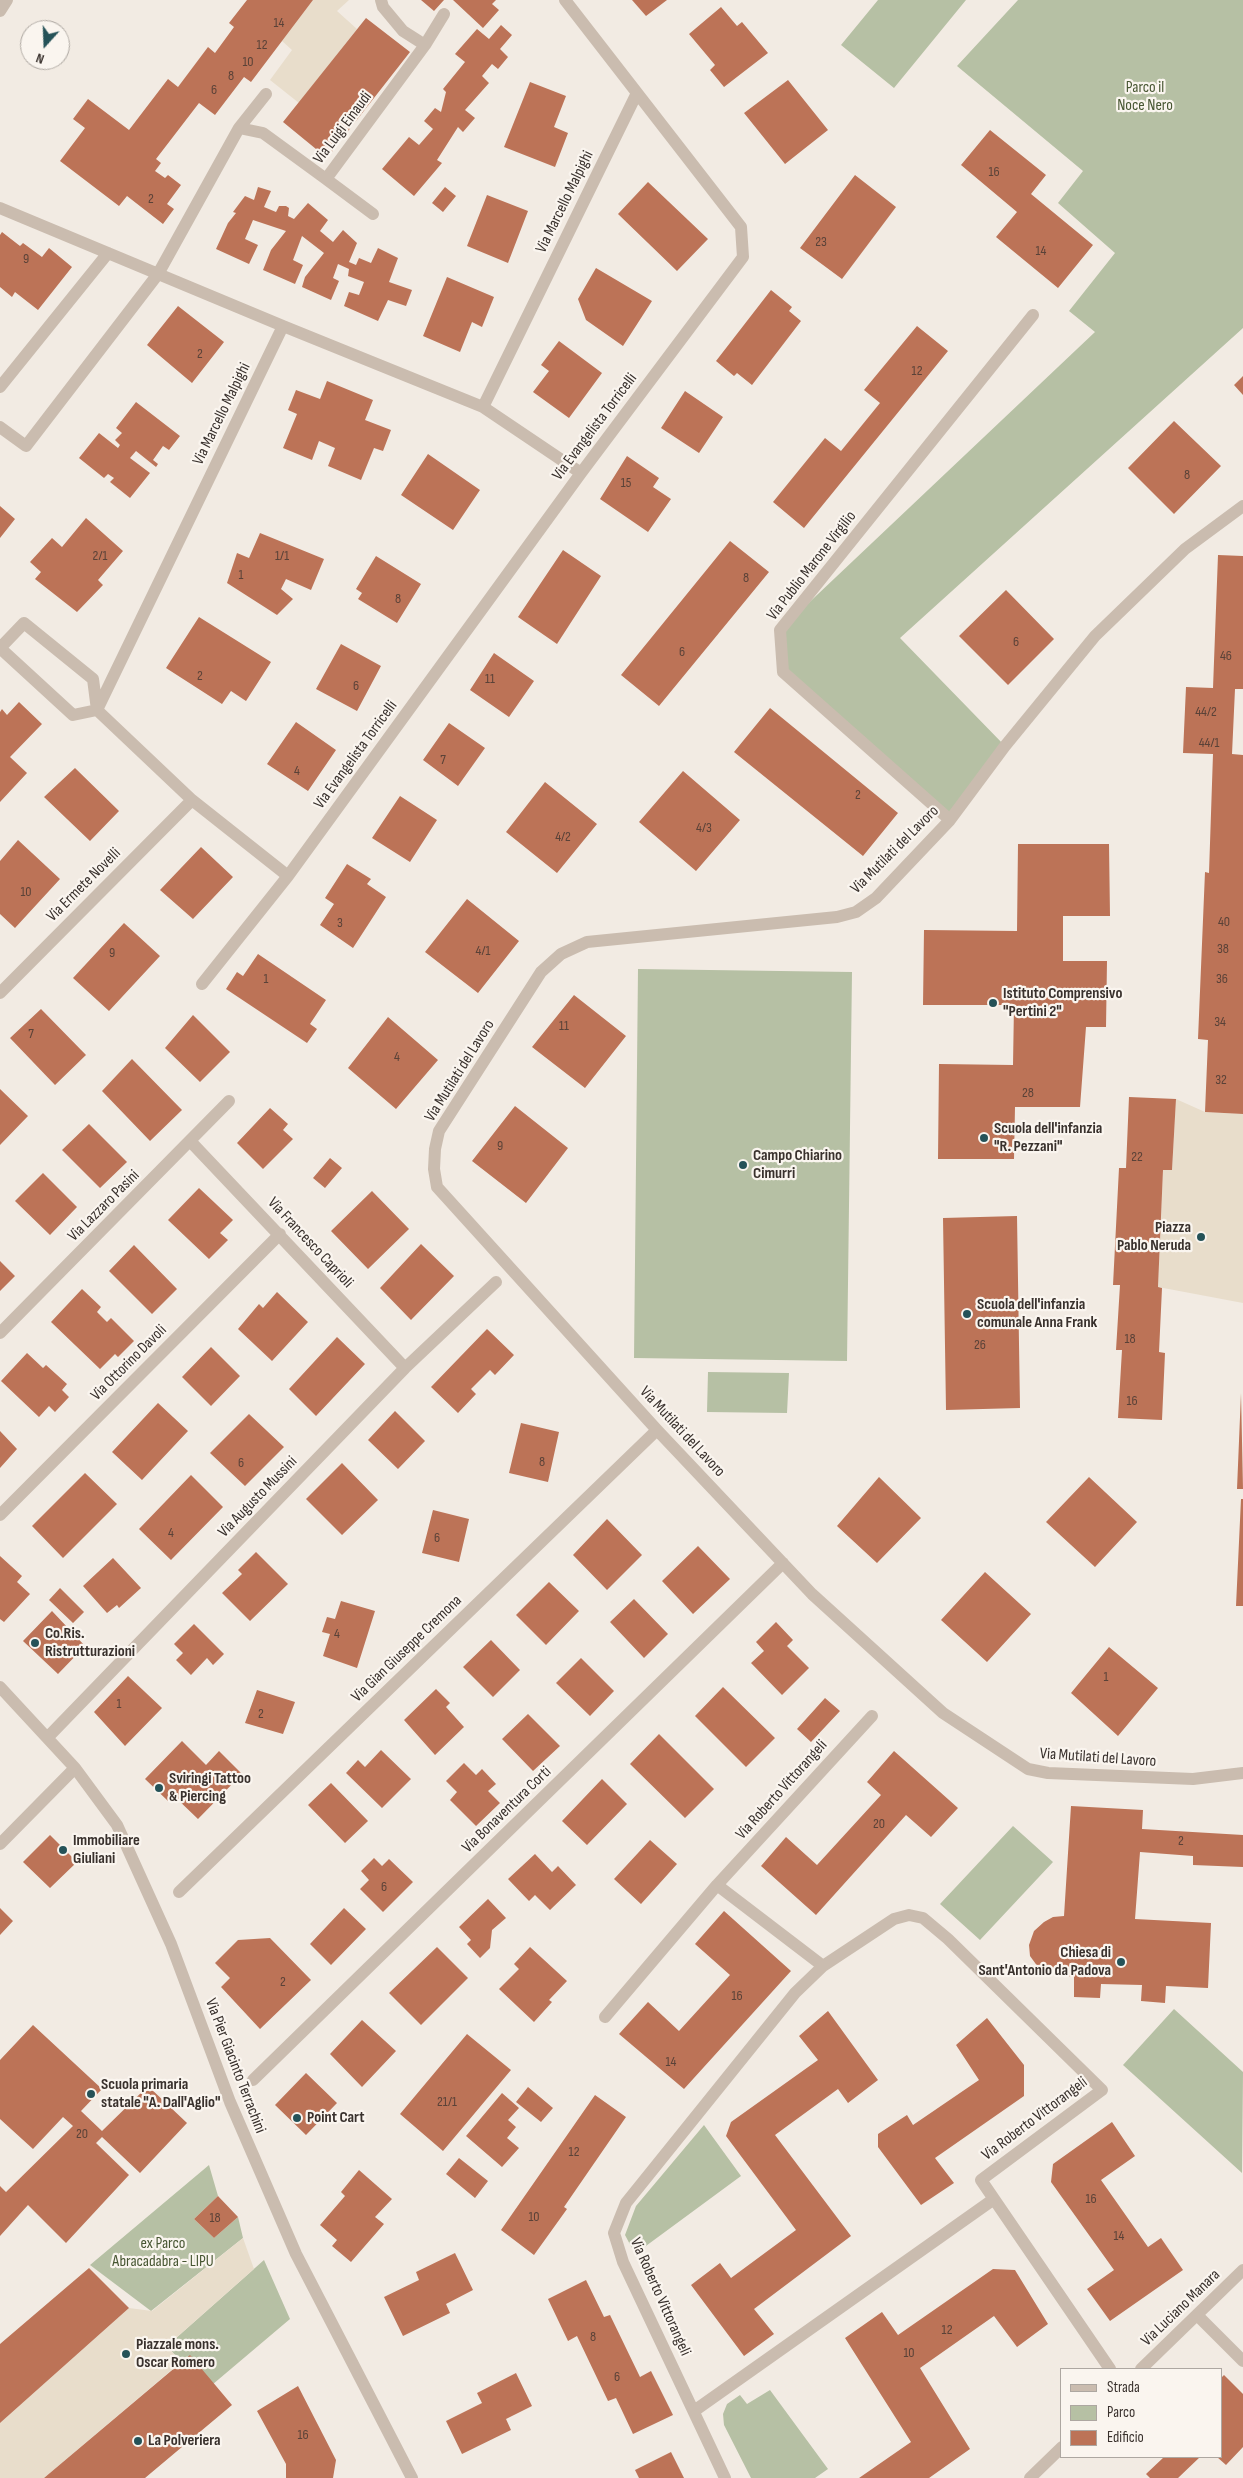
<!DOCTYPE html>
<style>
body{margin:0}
#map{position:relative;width:1243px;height:2478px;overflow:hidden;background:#f2ebe3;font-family:"Sofia Sans Condensed",sans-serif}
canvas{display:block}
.legend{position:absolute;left:1060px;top:2368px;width:162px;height:90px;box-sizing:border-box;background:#faf5ef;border:1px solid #ada7a1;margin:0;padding:6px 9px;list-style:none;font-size:15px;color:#39312d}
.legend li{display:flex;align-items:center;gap:10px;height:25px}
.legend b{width:25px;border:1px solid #ada7a1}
.north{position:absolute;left:20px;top:20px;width:50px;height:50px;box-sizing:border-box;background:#faf5ef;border:1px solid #ada7a1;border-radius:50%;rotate:200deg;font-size:14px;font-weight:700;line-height:20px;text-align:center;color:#39312d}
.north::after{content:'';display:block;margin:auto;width:18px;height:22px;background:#255258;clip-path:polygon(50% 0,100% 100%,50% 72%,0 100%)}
</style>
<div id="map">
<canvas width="1243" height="2478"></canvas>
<ul class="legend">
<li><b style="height:6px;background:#cabcaf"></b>Strada</li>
<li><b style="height:14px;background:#b6c0a4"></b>Parco</li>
<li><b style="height:14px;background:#bc7357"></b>Edificio</li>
</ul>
<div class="north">N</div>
</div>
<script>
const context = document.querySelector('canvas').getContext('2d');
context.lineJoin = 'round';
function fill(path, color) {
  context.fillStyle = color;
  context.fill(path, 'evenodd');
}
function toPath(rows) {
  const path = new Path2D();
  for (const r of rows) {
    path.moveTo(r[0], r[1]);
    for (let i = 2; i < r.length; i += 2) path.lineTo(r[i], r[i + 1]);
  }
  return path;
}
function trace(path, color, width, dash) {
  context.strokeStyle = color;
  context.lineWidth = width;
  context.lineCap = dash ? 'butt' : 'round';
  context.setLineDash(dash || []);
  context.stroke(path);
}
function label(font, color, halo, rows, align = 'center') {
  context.font = font + ' "Sofia Sans Condensed",sans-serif';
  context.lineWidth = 4.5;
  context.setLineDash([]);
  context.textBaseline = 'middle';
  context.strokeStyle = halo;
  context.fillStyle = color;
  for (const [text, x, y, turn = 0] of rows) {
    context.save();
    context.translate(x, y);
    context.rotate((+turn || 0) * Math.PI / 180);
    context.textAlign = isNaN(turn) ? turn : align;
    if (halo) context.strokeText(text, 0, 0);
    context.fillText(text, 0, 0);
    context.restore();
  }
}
const green = toPath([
 [878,0,966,0,894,88,841,45],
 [1018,0,1243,0,1243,328,900,638,1005,746,950,820,783,672,780,630,1095,332,1069,311,1115,253,1058,203,1083,171,957,66],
 [638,969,852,972,847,1361,634,1358],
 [708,1372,789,1373,787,1413,707,1412],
 [1013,1826,1053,1862,980,1940,940,1904],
 [1174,2009,1243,2072,1242,2173,1123,2065],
 [704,2125,741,2176,635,2254,625,2235,636,2206],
 [209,2165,218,2196,194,2219,214,2238,238,2217,243,2238,151,2311,90,2265],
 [264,2260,290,2319,206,2390,167,2346],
 [770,2390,828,2469,815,2478,751,2478,724,2425,723,2414,727,2404,740,2395,747,2404]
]);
const plaza = toPath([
 [313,0,349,0,337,11,357,29,299,103,270,80,292,50,282,41],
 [1176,1099,1205,1112,1243,1114,1243,1303,1158,1287,1163,1170,1172,1170],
 [243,2238,254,2269,167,2346,181,2362,44,2478,0,2478,0,2423,129,2308,152,2311]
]);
const building = toPath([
 [247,0,313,0,251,82,244,77,215,115,199,103,156,159,161,163,155,171,165,178,168,175,181,185,167,204,174,209,163,224,127,196,119,206,60,161,85,128,73,119,88,99,129,130,168,79,178,87,208,47,215,53,234,27,229,23],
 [421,0,444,0,434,11],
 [453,0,496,0,492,4,499,10,483,28],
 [632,0,667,0,646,16],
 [721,7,737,26,742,22,768,53,724,87,710,70,715,65,689,34],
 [366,18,410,52,327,158,283,122],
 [501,25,512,35,500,49,508,57,498,69,492,64,482,76,489,83,465,110,475,118,463,132,458,127,437,160,442,163,414,196,382,169,409,137,419,145,433,129,424,121,435,108,441,112,446,92,443,89,465,62,455,54,477,29,489,39],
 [788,80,828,130,785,164,744,113],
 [530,82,566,96,554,127,568,133,555,167,504,147],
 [990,130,1046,175,1031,194,1093,245,1058,288,996,237,1017,212,961,165],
 [855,175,896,207,842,279,800,248],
 [648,182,708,239,677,271,618,214],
 [258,187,271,191,264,207,276,212,279,206,286,206,289,208,288,216,294,219,308,203,328,220,320,231,333,242,343,230,357,243,349,262,356,265,359,258,371,263,378,248,398,258,389,282,412,290,406,306,388,300,378,321,344,306,349,292,359,295,364,282,348,276,349,269,338,264,333,278,339,281,331,300,302,287,305,277,324,253,302,236,293,260,303,265,295,284,263,270,271,250,286,231,253,220,245,239,258,245,249,264,216,249,228,223,236,213,233,212,245,196,254,200],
 [445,187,456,196,443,212,432,203],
 [487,195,528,211,508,263,467,246],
 [2,232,20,246,23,243,42,257,49,248,72,267,38,310,15,292,12,297,0,287,0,235],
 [596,268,652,301,623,346,586,320,578,299],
 [447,277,494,297,482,327,472,322,460,352,423,336],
 [771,290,792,307,789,311,801,321,752,385,737,373,734,376,716,361],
 [178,306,224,342,192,383,147,345],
 [917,326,948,351,804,528,773,502,825,438,841,451,880,403,864,390],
 [559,341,602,373,569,418,533,392,549,371,541,365],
 [1243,376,1243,395,1234,385],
 [327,381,373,400,365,420,391,430,383,451,374,448,361,480,328,466,335,448,319,441,312,460,283,448,297,414,288,410,296,390,320,399],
 [685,391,723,417,699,453,661,428],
 [136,402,180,436,169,450,163,446,153,460,158,464,156,467,136,451,130,458,150,473,130,498,110,482,114,478,108,474,104,478,79,458,99,433,118,448,120,445,115,440,122,433,116,428],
 [1174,421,1221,466,1174,514,1128,468],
 [428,454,480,490,453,530,401,495],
 [627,456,659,478,653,487,671,499,648,532,600,499],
 [0,506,15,519,0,538],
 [86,518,123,551,98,580,103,585,77,612,35,579,41,572,30,562,52,538,62,547],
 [260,533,324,559,311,590,286,579,281,589,293,599,277,615,227,583,237,553,249,558],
 [730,541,769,572,659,706,621,675],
 [563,550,601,576,557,644,518,617],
 [1218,555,1243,556,1243,689,1235,689,1232,754,1243,755,1243,1114,1205,1112,1208,1040,1198,1039,1205,872,1209,873,1213,754,1183,753,1186,687,1213,688],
 [376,556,421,584,397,623,358,599,362,593,356,589],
 [1006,590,1054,639,1008,685,959,636],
 [199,617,271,662,246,701,231,691,222,704,166,668],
 [341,644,381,666,357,711,316,689],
 [494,653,534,681,509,717,470,690],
 [19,702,42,724,10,757,27,773,0,802,0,712,2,709,7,715],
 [770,708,898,813,863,856,734,752],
 [296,722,336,750,308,791,267,764],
 [449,723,485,748,458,786,423,760],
 [75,768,119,811,90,841,44,797],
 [683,771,740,820,696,871,639,822],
 [545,782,597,824,557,873,506,832],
 [400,796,437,820,410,862,372,838],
 [18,840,60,879,15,928,0,914,0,861],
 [1018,844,1109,844,1110,916,1063,916,1063,961,1107,961,1106,1027,1086,1027,1080,1107,1015,1107,1014,1159,938,1159,939,1064,1013,1065,1014,1005,923,1005,924,930,1017,931],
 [201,847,233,877,193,919,160,890],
 [347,864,371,879,367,884,386,897,353,948,320,925,334,904,325,898],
 [467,899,519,941,478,993,425,952],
 [124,923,160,956,109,1011,73,978],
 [258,954,326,1000,310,1024,317,1029,307,1043,226,989,237,972,243,976],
 [574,995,626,1036,585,1088,532,1047],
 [41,1009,86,1055,55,1085,10,1038],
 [193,1015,230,1052,200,1082,165,1048],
 [388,1017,438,1060,396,1109,348,1068],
 [132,1059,182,1110,150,1141,102,1091],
 [0,1089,28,1116,0,1145],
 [1129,1097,1176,1099,1172,1170,1163,1170,1158,1287,1162,1288,1159,1352,1165,1353,1162,1420,1118,1418,1122,1350,1116,1350,1120,1285,1113,1285,1119,1168,1126,1168],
 [515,1106,568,1148,526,1203,472,1161],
 [270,1108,288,1124,283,1130,293,1139,263,1169,237,1143],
 [89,1124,127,1162,100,1188,62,1150],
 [330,1158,342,1168,325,1188,313,1178],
 [43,1173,77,1207,50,1235,15,1201],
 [199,1188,233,1220,220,1233,228,1240,209,1259,168,1220],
 [372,1191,409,1229,368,1269,331,1231],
 [1017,1216,1020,1408,946,1410,943,1218],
 [421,1244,454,1276,411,1320,380,1288],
 [134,1245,177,1289,152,1314,109,1271],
 [0,1261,15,1276,0,1291],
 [82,1289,101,1307,97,1312,107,1322,111,1318,134,1341,118,1357,115,1354,100,1369,51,1322],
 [277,1292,308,1322,272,1361,238,1329,259,1304,263,1308],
 [487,1329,514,1355,495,1375,490,1370,471,1389,476,1394,458,1413,431,1387],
 [337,1337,365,1364,316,1416,289,1389],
 [211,1347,240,1376,211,1406,182,1377],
 [27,1353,43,1368,46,1365,67,1384,62,1390,69,1397,55,1412,49,1406,39,1417,1,1381],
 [1241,1393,1243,1489,1237,1489],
 [158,1403,188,1431,142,1480,112,1452],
 [395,1411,425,1441,398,1469,368,1440],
 [249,1414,284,1447,245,1486,210,1453],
 [521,1423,559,1432,548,1482,509,1473],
 [0,1431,17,1449,0,1468],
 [342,1463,378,1500,342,1535,306,1499],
 [85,1473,117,1504,63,1558,32,1526],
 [191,1475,223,1507,171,1560,139,1529],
 [879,1477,921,1518,877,1563,837,1526],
 [1089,1477,1137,1522,1095,1567,1046,1522],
 [1241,1499,1243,1499,1243,1606,1236,1606],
 [433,1510,469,1519,459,1562,422,1553],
 [607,1519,642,1555,607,1590,573,1555],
 [698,1546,730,1579,693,1614,662,1581],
 [256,1552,288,1584,250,1621,222,1593,242,1574,238,1570],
 [0,1556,22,1576,17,1582,30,1594,4,1622,0,1619],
 [113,1558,141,1588,119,1608,117,1605,107,1613,83,1586],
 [985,1572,1031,1614,987,1662,941,1620],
 [549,1582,579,1611,546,1645,516,1615],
 [60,1588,84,1612,73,1623,49,1600],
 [634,1599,668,1634,644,1658,610,1622],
 [341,1601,375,1611,357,1668,323,1656,330,1634,322,1632,327,1617,335,1619],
 [52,1611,85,1646,58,1674,23,1641],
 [776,1622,793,1640,787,1646,809,1668,782,1695,751,1663,764,1651,756,1642],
 [194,1624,224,1654,213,1665,207,1658,191,1675,176,1660,183,1653,174,1644],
 [491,1640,520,1670,493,1697,463,1667],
 [1109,1647,1158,1688,1118,1736,1071,1693],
 [581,1658,614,1691,590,1716,556,1683],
 [128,1676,162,1708,125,1746,94,1712],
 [723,1687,775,1738,746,1767,695,1716],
 [436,1689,450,1703,446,1707,464,1727,435,1755,404,1720],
 [257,1690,295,1702,283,1734,245,1723],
 [825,1698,840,1711,811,1742,797,1729],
 [528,1714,560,1746,533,1771,502,1739],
 [659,1734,714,1789,685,1818,630,1764],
 [182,1741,206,1765,219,1751,242,1774,198,1819,174,1796,168,1801,145,1779],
 [381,1750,411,1779,382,1808,346,1773,358,1760,365,1767],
 [894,1751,958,1808,931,1837,906,1815,816,1915,761,1866,786,1837,817,1865,881,1795,867,1782],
 [464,1763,476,1775,482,1769,496,1784,488,1791,500,1803,476,1826,450,1800,457,1792,446,1781],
 [602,1779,627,1804,587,1845,562,1821],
 [331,1783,368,1821,345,1843,308,1805],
 [1071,1806,1143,1810,1142,1829,1243,1835,1243,1867,1193,1865,1193,1856,1140,1852,1135,1919,1211,1923,1208,1988,1166,1986,1165,2003,1141,2001,1142,1985,1101,1984,1100,1998,1074,1997,1074,1977,1053,1974,1038,1967,1030,1956,1029,1945,1034,1931,1044,1922,1053,1917,1064,1916],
 [50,1835,77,1862,50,1888,23,1862],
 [650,1840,677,1864,641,1904,614,1879],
 [535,1854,552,1872,558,1866,576,1885,550,1910,535,1895,529,1901,508,1879],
 [374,1858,382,1866,389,1859,413,1882,383,1912,360,1889,369,1880,361,1871],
 [488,1899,506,1918,492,1930,490,1948,480,1958,467,1944,471,1940,459,1927],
 [0,1908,13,1921,0,1935],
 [344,1908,366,1929,331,1965,310,1944],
 [724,1911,791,1971,684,2089,619,2034,648,2002,679,2031,730,1975,695,1944],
 [270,1938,311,1980,260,2029,221,1987,230,1978,215,1963,238,1940],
 [437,1947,468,1978,421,2025,389,1993],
 [530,1947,567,1981,549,2000,552,2002,534,2022,499,1989,519,1969,514,1964],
 [828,2011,878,2080,848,2103,838,2089,775,2135,851,2236,754,2309,774,2334,744,2356,691,2285,720,2263,731,2278,796,2230,726,2136,731,2122,818,2060,799,2036],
 [987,2018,1024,2065,1024,2096,935,2158,954,2183,921,2205,878,2147,878,2134,907,2115,913,2125,979,2080,956,2045],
 [362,2020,396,2051,362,2087,330,2054],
 [33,2025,102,2089,81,2111,102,2131,148,2086,187,2123,140,2173,102,2137,96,2143,129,2175,66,2243,28,2205,0,2236,0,2186,6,2192,73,2126,63,2117,33,2149,0,2119,0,2060],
 [467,2034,511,2070,443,2151,400,2114],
 [306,2073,337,2103,306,2135,275,2105],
 [528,2087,553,2108,541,2122,516,2102],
 [502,2093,519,2108,508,2120,516,2127,507,2138,519,2148,502,2167,466,2136],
 [595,2095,626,2117,564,2207,567,2209,534,2255,501,2230],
 [1112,2122,1135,2156,1101,2180,1148,2247,1161,2238,1183,2270,1110,2321,1087,2289,1114,2270,1051,2182,1053,2164],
 [459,2158,488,2181,475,2198,446,2174],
 [359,2170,392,2199,375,2217,384,2224,351,2262,332,2246,337,2240,320,2225,345,2196,341,2192],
 [218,2196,238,2217,214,2238,194,2219],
 [455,2253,473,2290,446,2304,450,2313,403,2336,384,2297,419,2280,416,2272],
 [89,2268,129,2308,0,2423,0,2344],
 [993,2269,1015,2270,1048,2324,1017,2347,994,2316,920,2368,970,2449,929,2478,859,2478,911,2442,845,2338,882,2312,898,2335],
 [586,2280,604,2317,610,2315,640,2377,651,2371,673,2415,633,2434,616,2398,608,2401,577,2336,568,2341,548,2299],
 [190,2355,232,2405,145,2478,44,2478],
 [516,2373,532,2406,506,2419,511,2430,462,2454,446,2421,482,2403,477,2393],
 [1224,2375,1243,2394,1243,2447,1226,2465,1217,2457,1222,2457,1222,2377],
 [298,2386,336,2460,333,2478,286,2478,286,2464,257,2411],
 [671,2452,684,2478,639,2478,635,2470],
 [1164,2457,1200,2457,1178,2478,1150,2478,1146,2474]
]);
const minor = toPath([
 [381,0,383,7,403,31,425,45],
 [0,11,7,0],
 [239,128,263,133,326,179,425,45,444,14],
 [326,179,373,214],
 [0,208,283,326],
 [0,387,108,253],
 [483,407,637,93],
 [0,427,26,446,158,274,239,128,266,94],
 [1243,506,1185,549,1095,636,1005,746,950,820,876,898,856,912,837,917,587,942,561,954,541,972,439,1131,435,1149,434,1169,437,1187,657,1430,812,1594,943,1713,1028,1769,1048,1773,1193,1779,1243,1773],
 [0,648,24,623,93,679,97,710],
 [0,648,73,715,97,710],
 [97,710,283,326,483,407,581,473],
 [97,710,192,800,288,876],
 [950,820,783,672,780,630,1033,315],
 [202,984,288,876,581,473,743,257,741,227,565,0],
 [0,993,192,800],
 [191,1142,405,1368],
 [0,1333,229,1101],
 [0,1515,280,1234],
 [0,1687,75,1768,117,1825,171,1944,230,2102,296,2254,412,2478],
 [48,1737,405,1368,496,1282],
 [0,1844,75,1768],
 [179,1892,657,1430],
 [823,1966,717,1885,872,1716],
 [605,2017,717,1885],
 [253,2080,783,1563],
 [1197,2315,1243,2361],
 [1141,2369,1243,2270],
 [694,2411,994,2199],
 [725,2478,623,2262,614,2233,626,2203,795,1993,823,1966,894,1919,909,1915,923,1918,948,1939,1102,2090,981,2180,1110,2369],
 [1030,2478,1062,2447]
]);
const markers = [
 [993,1003,5,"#255258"],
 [984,1138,5,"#255258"],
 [743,1165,5,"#255258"],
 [1201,1237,5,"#255258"],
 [967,1314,5,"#255258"],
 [35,1643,5,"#255258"],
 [159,1788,5,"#255258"],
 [63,1850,5,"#255258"],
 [1121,1962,5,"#255258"],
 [91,2094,5,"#255258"],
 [297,2118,5,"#255258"],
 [126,2354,5,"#255258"],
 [138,2441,5,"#255258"]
];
const numberNames = [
 ["14",279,23],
 ["12",262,45],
 ["10",248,62],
 ["8",231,76],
 ["6",214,90],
 ["16",994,172],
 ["2",151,199],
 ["23",821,242],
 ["14",1041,251],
 ["9",26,259],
 ["2",200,354],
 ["12",917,371],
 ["8",1187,475],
 ["15",626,483],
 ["2/1",100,556],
 ["1/1",282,556],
 ["1",241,575],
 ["8",746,578],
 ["8",398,599],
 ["6",1016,642],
 ["6",682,652],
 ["46",1226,656],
 ["2",200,676],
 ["11",490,679],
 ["6",356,686],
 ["44/2",1206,712],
 ["44/1",1209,743],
 ["7",443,760],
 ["4",297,771],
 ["2",858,795],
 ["4/3",704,828],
 ["4/2",563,837],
 ["10",26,892],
 ["40",1224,922],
 ["3",340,923],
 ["38",1223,949],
 ["4/1",483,951],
 ["9",112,953],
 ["1",266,979],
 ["36",1222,979],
 ["34",1220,1022],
 ["11",564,1026],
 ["7",31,1034],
 ["4",397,1057],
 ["32",1221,1080],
 ["28",1028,1093],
 ["9",500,1146],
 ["22",1137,1157],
 ["18",1130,1339],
 ["26",980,1345],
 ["16",1132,1401],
 ["8",542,1462],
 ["6",241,1463],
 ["4",171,1533],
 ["6",437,1538],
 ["4",337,1634],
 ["1",1106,1677],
 ["1",119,1704],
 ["2",261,1714],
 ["20",879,1824],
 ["2",1181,1841],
 ["6",384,1887],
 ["2",283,1982],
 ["16",737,1996],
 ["14",671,2062],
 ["21/1",447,2102],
 ["20",82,2134],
 ["12",574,2152],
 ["16",1091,2199],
 ["10",534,2217],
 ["18",215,2218],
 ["14",1119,2236],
 ["12",947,2330],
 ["8",593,2337],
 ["10",909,2353],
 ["6",617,2377],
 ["16",303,2435]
];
const parkNames = [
 ["Parco il",1145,88],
 ["Noce Nero",1145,106],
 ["ex Parco",163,2244],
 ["Abracadabra - LIPU",163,2262]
];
const streetNames = [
 ["Via Luigi Einaudi",343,128,-53],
 ["Via Marcello Malpighi",565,202,-64],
 ["Via Marcello Malpighi",222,414,-64],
 ["Via Evangelista Torricelli",595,427,-53],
 ["Via Publio Marone Virgilio",812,566,-52],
 ["Via Evangelista Torricelli",356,755,-54],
 ["Via Mutilati del Lavoro",895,850,-45],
 ["Via Ermete Novelli",84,885,-45],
 ["Via Mutilati del Lavoro",460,1071,-58],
 ["Via Lazzaro Pasini",104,1206,-45],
 ["Via Francesco Caprioli",310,1243,47],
 ["Via Ottorino Davoli",129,1363,-45],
 ["Via Mutilati del Lavoro",682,1432,47],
 ["Via Augusto Mussini",258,1497,-46],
 ["Via Gian Giuseppe Cremona",407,1649,-44],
 ["Via Mutilati del Lavoro",1098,1758,4],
 ["Via Roberto Vittorangeli",782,1790,-48],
 ["Via Bonaventura Corti",507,1810,-44],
 ["Via Pier Giacinto Terrachini",235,2066,69],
 ["Via Roberto Vittorangeli",1035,2119,-37],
 ["Via Roberto Vittorangeli",660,2297,66],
 ["Via Luciano Manara",1181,2308,-44]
];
const poiNames = [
 ["Istituto Comprensivo",1003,994],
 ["\"Pertini 2\"",1003,1012],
 ["Scuola dell'infanzia",994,1129],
 ["\"R. Pezzani\"",994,1147],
 ["Campo Chiarino",753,1156],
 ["Cimurri",753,1174],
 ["Piazza",1191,1228,"right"],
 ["Pablo Neruda",1191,1246,"right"],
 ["Scuola dell'infanzia",977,1305],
 ["comunale Anna Frank",977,1323],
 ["Co.Ris.",45,1634],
 ["Ristrutturazioni",45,1652],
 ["Sviringi Tattoo",169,1779],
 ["& Piercing",169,1797],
 ["Immobiliare",73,1841],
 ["Giuliani",73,1859],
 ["Chiesa di",1111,1953,"right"],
 ["Sant'Antonio da Padova",1111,1971,"right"],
 ["Scuola primaria",101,2085],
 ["statale \"A. Dall'Aglio\"",101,2103],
 ["Point Cart",307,2118],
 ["Piazzale mons.",136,2345],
 ["Oscar Romero",136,2363],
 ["La Polveriera",148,2441]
];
fill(green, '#b6c0a4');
fill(plaza, '#e8ddcb');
fill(building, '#bc7357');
trace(minor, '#cabcaf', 12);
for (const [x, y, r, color] of markers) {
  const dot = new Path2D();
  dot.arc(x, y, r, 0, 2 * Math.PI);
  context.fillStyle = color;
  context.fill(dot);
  trace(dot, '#faf5ef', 2);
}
label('14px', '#5a4238', null, numberNames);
label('16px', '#475632', '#faf5ef', parkNames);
label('16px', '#39312d', '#faf5ef', streetNames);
label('bold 16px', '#39312d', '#faf5ef', poiNames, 'left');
</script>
